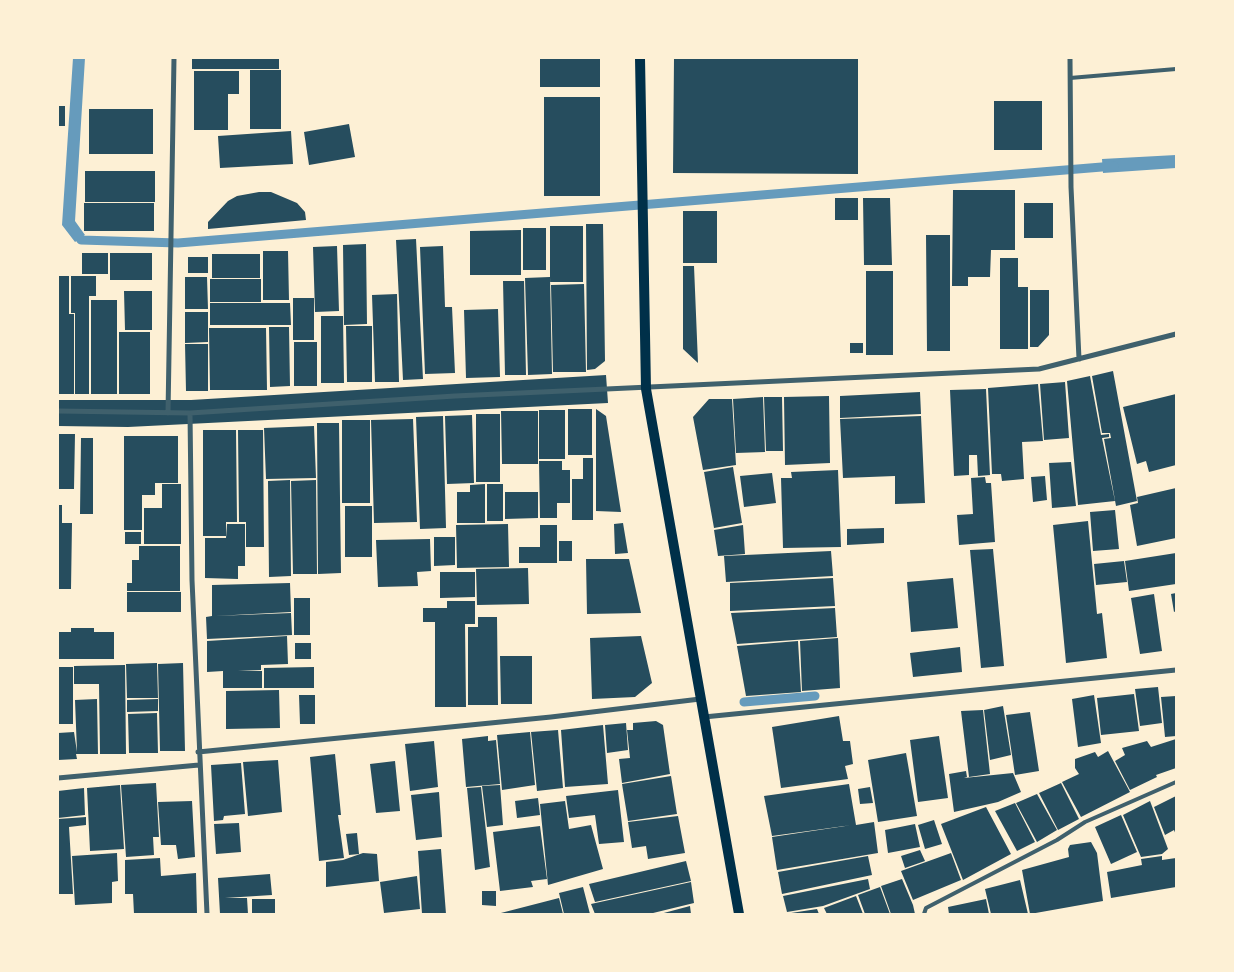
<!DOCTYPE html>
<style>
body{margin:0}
#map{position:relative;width:1234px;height:972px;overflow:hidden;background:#fdf0d5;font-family:"Open Sans",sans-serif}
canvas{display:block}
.frame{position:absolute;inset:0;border:59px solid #fdf0d5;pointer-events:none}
</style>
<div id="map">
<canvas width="1234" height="972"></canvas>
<div class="frame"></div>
</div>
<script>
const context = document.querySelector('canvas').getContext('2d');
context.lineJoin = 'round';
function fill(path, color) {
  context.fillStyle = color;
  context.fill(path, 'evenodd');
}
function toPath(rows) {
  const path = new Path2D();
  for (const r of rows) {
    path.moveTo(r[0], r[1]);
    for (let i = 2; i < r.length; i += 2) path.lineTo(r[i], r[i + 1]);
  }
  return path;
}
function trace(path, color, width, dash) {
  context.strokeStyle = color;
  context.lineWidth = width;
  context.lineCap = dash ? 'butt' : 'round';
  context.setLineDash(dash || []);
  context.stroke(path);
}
const water = toPath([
 [73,58,85,58,75,221,85,235,75,242,62,225],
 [1176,155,1176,168,1103,173,1102,159]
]);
const stream = toPath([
 [73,229,81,240,178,243,1114,166],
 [744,702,815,696]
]);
const building = toPath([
 [192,58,279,58,279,69,192,69],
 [540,58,600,58,600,87,540,87],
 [674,58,858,58,858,174,673,173],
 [250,70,281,70,281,129,250,129],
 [194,71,239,71,239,94,228,94,228,130,194,130],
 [544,97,600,97,600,196,544,196],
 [994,101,1042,101,1042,150,994,150],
 [58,106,65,106,65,126,58,126],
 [89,109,153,109,153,154,89,154],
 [349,124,355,157,309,165,304,132],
 [291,131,293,164,220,168,218,136],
 [85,171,155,171,155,202,85,202],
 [953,190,1015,190,1015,250,991,250,990,277,968,277,968,286,952,286],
 [259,192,271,192,297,203,305,212,306,220,208,229,208,222,228,201,237,196],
 [835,198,858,198,858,220,835,220],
 [863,198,890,198,892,265,864,265],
 [84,203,154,203,154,231,84,231],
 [1024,203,1053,203,1053,238,1024,238],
 [683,211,717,211,717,263,683,263],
 [586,224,603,224,605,361,595,369,587,370],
 [550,226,583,226,583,282,550,282],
 [523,228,546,228,546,270,523,270],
 [521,230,521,275,470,275,470,231],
 [926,235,950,235,950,351,927,351],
 [416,239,423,379,403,380,396,240],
 [366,244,367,324,344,325,343,245],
 [337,246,339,311,315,312,313,247],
 [443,246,445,307,452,307,455,373,425,374,420,247],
 [263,251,288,251,289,300,263,300],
 [82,253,108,253,108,274,82,274],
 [110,253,152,253,152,280,110,280],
 [212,254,260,254,260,278,212,278],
 [188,257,208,257,208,273,188,273],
 [1000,258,1018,258,1018,287,1028,287,1028,349,1000,349],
 [683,266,694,266,698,363,683,349],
 [866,271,893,271,893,355,866,355],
 [58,276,69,276,69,314,74,314,74,394,58,394],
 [71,276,96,276,96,296,89,296,89,394,75,394,75,313,71,313],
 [185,277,207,277,208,309,185,309],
 [550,277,552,374,528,375,525,278],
 [210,279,261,279,261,302,210,302],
 [503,281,524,281,526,375,505,375],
 [584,284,586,372,553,372,551,285],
 [1030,290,1049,290,1049,335,1038,347,1030,347],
 [124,291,152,291,152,330,125,330],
 [397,294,399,382,375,382,372,295],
 [293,298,314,298,314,340,293,340],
 [91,300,117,300,117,394,91,394],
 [210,303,290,303,291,325,210,325],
 [498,309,500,377,466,378,464,310],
 [185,312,208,312,208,342,185,343],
 [321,316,343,316,344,383,321,383],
 [346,326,372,326,372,382,347,382],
 [269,327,289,327,290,386,270,387],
 [209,328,266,328,267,390,210,390],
 [119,332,150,332,150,394,119,394],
 [294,342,317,342,317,386,294,386],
 [850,343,863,343,863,353,850,353],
 [185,344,208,344,208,391,186,391],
 [1113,371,1137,501,1116,506,1104,439,1111,438,1110,433,1102,433,1092,376],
 [606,375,608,403,128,427,58,426,58,400,191,400],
 [1090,376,1101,435,1109,434,1109,437,1102,438,1115,501,1078,505,1067,381],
 [1065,382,1069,438,1044,440,1040,384],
 [1038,384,1043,441,1022,442,1024,479,1002,481,1001,474,992,474,988,388],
 [986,389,990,475,978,476,977,455,969,455,969,475,954,476,950,390],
 [920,392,921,414,840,418,840,396],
 [1176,394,1176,465,1149,472,1146,461,1137,464,1123,407],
 [829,396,830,463,785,465,784,397],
 [763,397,765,452,736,453,733,399],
 [764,397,782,397,783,451,766,451],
 [709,399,732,399,736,465,703,470,693,417],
 [568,409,592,409,592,455,568,455],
 [596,409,606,416,621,512,596,511],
 [539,410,565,410,565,459,539,459],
 [501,411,538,411,538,464,502,464],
 [476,414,500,414,500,482,476,482],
 [472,415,474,483,447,484,445,416],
 [443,416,446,528,420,529,416,417],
 [921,416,925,503,895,504,895,476,843,478,840,419],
 [413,419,417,522,374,523,371,420],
 [342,420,370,420,370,503,342,503],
 [317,423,339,423,341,573,318,574],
 [314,426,316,478,266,479,264,428],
 [203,430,236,430,237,522,226,522,226,536,203,536],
 [238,430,263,430,264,547,246,547,246,522,239,522],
 [58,434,75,434,74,489,58,489],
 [124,436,178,436,178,483,155,483,155,495,142,495,142,530,124,530],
 [81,438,93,438,93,514,80,514],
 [583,458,593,458,593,520,572,520,572,479,583,479],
 [539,461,562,461,562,470,570,470,570,503,557,503,557,518,540,518],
 [1071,462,1076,506,1052,508,1049,463],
 [733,467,742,523,714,528,704,472],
 [838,470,841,547,783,548,781,478,792,478,791,472],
 [772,473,776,503,744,507,740,476],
 [1045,476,1047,500,1033,502,1031,477],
 [985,477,986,483,991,483,995,542,959,545,957,515,973,514,971,478],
 [290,480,291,576,269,577,268,481],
 [316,480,317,574,293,574,291,481],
 [162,484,181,484,181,544,144,544,144,508,162,508],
 [485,484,485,523,457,523,457,492,470,492,470,485],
 [487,484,503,484,503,521,487,521],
 [1176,488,1176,538,1137,546,1130,505,1138,503,1137,497],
 [505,492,538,492,538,518,505,519],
 [58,505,62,505,62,523,72,523,71,589,58,589],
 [345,506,372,506,372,557,345,557],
 [1115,510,1119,549,1093,551,1090,512],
 [1088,521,1097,614,1102,613,1107,658,1066,663,1053,525],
 [623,523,628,553,615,554,614,524],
 [227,524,245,524,245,566,238,566,238,579,205,578,205,538,226,538],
 [508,524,509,567,457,568,456,525],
 [540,525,557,525,557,563,519,563,519,547,540,547],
 [743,525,745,554,718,556,714,530],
 [884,528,884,543,847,545,847,529],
 [125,532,141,532,141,544,125,544],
 [434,537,455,537,455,565,434,566],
 [430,539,431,571,417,572,418,586,378,587,376,540],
 [559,541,572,541,572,561,559,561],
 [139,546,180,546,180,591,127,591,127,583,132,583,132,560,139,560],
 [993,549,1004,666,981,668,970,550],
 [831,551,833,576,726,582,724,556],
 [1176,553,1176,584,1129,591,1125,561],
 [586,559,629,559,641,613,587,614],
 [1124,561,1127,582,1096,585,1094,564],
 [528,568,529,604,477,605,476,569],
 [440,572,475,572,475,597,440,598],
 [833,578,835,606,730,611,730,583],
 [953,578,958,628,911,632,907,582],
 [290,583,291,612,215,616,291,613,292,635,207,639,206,617,212,616,212,585],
 [127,592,181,592,181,612,127,612],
 [1176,593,1176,611,1174,612,1171,594],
 [1154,594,1162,651,1140,654,1131,598],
 [294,598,310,598,310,635,294,635],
 [447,601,475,601,475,624,465,624,466,707,435,707,435,622,423,622,423,608,447,608],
 [835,608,837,637,737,644,731,613],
 [478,617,497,617,498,705,468,705,468,627,478,627],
 [71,628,94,628,94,632,114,632,114,659,58,659,58,632,71,632],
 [287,636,288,664,261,665,261,670,238,671,262,671,262,688,223,688,223,671,207,672,207,641],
 [641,636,652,683,635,697,592,699,590,638],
 [838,638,840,688,802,691,800,641],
 [798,641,801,692,746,696,737,646],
 [295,643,311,643,311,659,295,659],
 [960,647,962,672,913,677,910,653],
 [500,656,532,656,532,704,501,704],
 [157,663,158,698,127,698,126,664],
 [183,663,185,751,160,751,158,664],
 [125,665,126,754,100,754,99,684,74,684,74,666],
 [58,667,73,667,73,724,59,724],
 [314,667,314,688,264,688,264,668],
 [1158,687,1162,723,1140,726,1135,689],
 [279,690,280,728,226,729,226,691],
 [1134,694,1139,731,1101,735,1097,698],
 [299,695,315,695,315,724,300,724],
 [1094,695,1101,743,1078,747,1072,699],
 [1176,696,1176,736,1165,737,1161,697],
 [97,699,98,754,76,754,77,759,58,760,58,733,74,732,77,752,75,700],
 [158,699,158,711,127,712,127,700],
 [1003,706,1011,755,990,760,984,710],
 [983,710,990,774,969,777,961,711],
 [1030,712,1039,771,1015,775,1006,715],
 [157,713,158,753,129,753,128,714],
 [839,716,843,741,850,741,853,764,845,766,848,779,781,788,772,727],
 [656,721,663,725,670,774,622,783,619,759,630,758,627,730,633,730,633,723],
 [626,723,628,750,607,753,605,725],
 [603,725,608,784,565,787,561,730],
 [558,730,563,788,537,791,531,732],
 [530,732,535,785,502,790,497,735],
 [488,736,488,741,496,740,500,784,466,787,462,739],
 [939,736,948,798,918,802,910,740],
 [1176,739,1176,768,1156,775,1157,777,1130,790,1115,761,1125,755,1122,748,1147,741,1151,747],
 [434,741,438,787,410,791,405,744],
 [1108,751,1130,792,1081,817,1062,782,1079,774,1075,768,1075,759,1095,752,1098,757],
 [906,753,917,816,878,822,868,760],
 [335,754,341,815,338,815,344,858,319,861,310,757],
 [278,760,282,812,248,816,243,762],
 [395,761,400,811,376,813,370,764],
 [241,763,245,814,224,816,223,820,214,821,211,765],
 [966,771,967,777,964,778,1013,773,1021,792,998,802,954,812,949,774],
 [671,776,677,814,628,821,622,784],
 [156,783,159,837,153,837,154,855,126,857,121,785],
 [1061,783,1079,819,1058,830,1039,793],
 [849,784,856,825,874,822,878,853,777,870,772,837,852,825,772,836,764,796],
 [120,785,124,849,90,851,87,788],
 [500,785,503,825,487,827,482,786],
 [481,787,490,867,475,870,467,788],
 [870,787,873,803,860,804,858,789],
 [84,788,85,815,58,818,58,791],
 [618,790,624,842,599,844,595,815,569,818,566,796],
 [439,792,442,837,416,840,411,795],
 [1037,794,1057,830,1037,842,1016,803],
 [1176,796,1176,835,1174,830,1165,835,1154,807],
 [538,798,540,815,517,818,515,801],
 [192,801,195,857,178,859,176,845,161,845,158,802],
 [565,801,569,829,591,825,603,869,548,885,540,804],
 [1150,801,1168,849,1162,854,1141,857,1123,815],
 [1015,803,1035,842,1017,851,995,811],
 [986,807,1011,854,963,880,941,824],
 [1121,815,1137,852,1111,864,1095,827],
 [678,816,685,853,648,859,646,846,632,848,628,822],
 [86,817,86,825,69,827,73,894,58,894,58,819],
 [934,820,942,844,925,849,918,825],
 [239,823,241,852,216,854,214,824],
 [915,824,920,847,888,853,885,830],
 [540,826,547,879,531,881,533,887,500,891,493,832],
 [357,833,359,854,349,855,346,834],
 [1091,842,1097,853,1103,901,1030,914,1022,870,1069,857,1068,849,1070,845],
 [441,849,446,914,422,914,418,851],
 [920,850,925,861,905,868,901,856],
 [117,853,118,881,112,882,112,903,75,905,72,856],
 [363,853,377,854,379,881,326,887,326,862,343,860],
 [951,853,961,880,913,900,901,871],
 [868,856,872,875,782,894,778,872],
 [1162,856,1162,860,1176,858,1176,887,1111,898,1107,872,1142,865,1141,859],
 [160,858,161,876,196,873,197,914,134,914,133,894,125,894,125,860],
 [686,861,691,881,595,902,589,884],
 [270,874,272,895,225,898,247,898,248,914,220,914,218,878],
 [417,876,420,909,384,913,380,882],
 [868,879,870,889,823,906,787,912,783,896],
 [902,879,913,905,915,914,891,914,881,886],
 [1020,880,1028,914,991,914,985,889],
 [691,882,694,903,649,914,595,914,591,904],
 [583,887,590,914,564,914,559,893],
 [880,887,890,914,865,914,858,895],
 [482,891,496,891,496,906,482,905],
 [856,896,863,914,827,914,824,908],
 [559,898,563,914,497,914],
 [252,899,275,899,275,914,252,914],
 [986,899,989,914,949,914,948,907],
 [690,906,691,914,660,914],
 [817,909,819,914,791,914,791,913]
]);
const service = toPath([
 [1070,78,1176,69],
 [924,914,926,908,1057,840,1085,822,1176,782]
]);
const minor = toPath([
 [1070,58,1071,187,1079,359],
 [58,411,190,413,455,396,1039,369,1176,334],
 [168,413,174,58],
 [190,413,192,580,207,914],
 [704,717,1176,670],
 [198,752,551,717,700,699],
 [58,778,199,765]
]);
const secondary = toPath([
 [640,58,646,389,739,914]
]);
fill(water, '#669bbc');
trace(stream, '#669bbc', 9);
fill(building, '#264d5e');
trace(service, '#3f606c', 4);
trace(minor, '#3f606c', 5);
trace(secondary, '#003049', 10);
</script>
